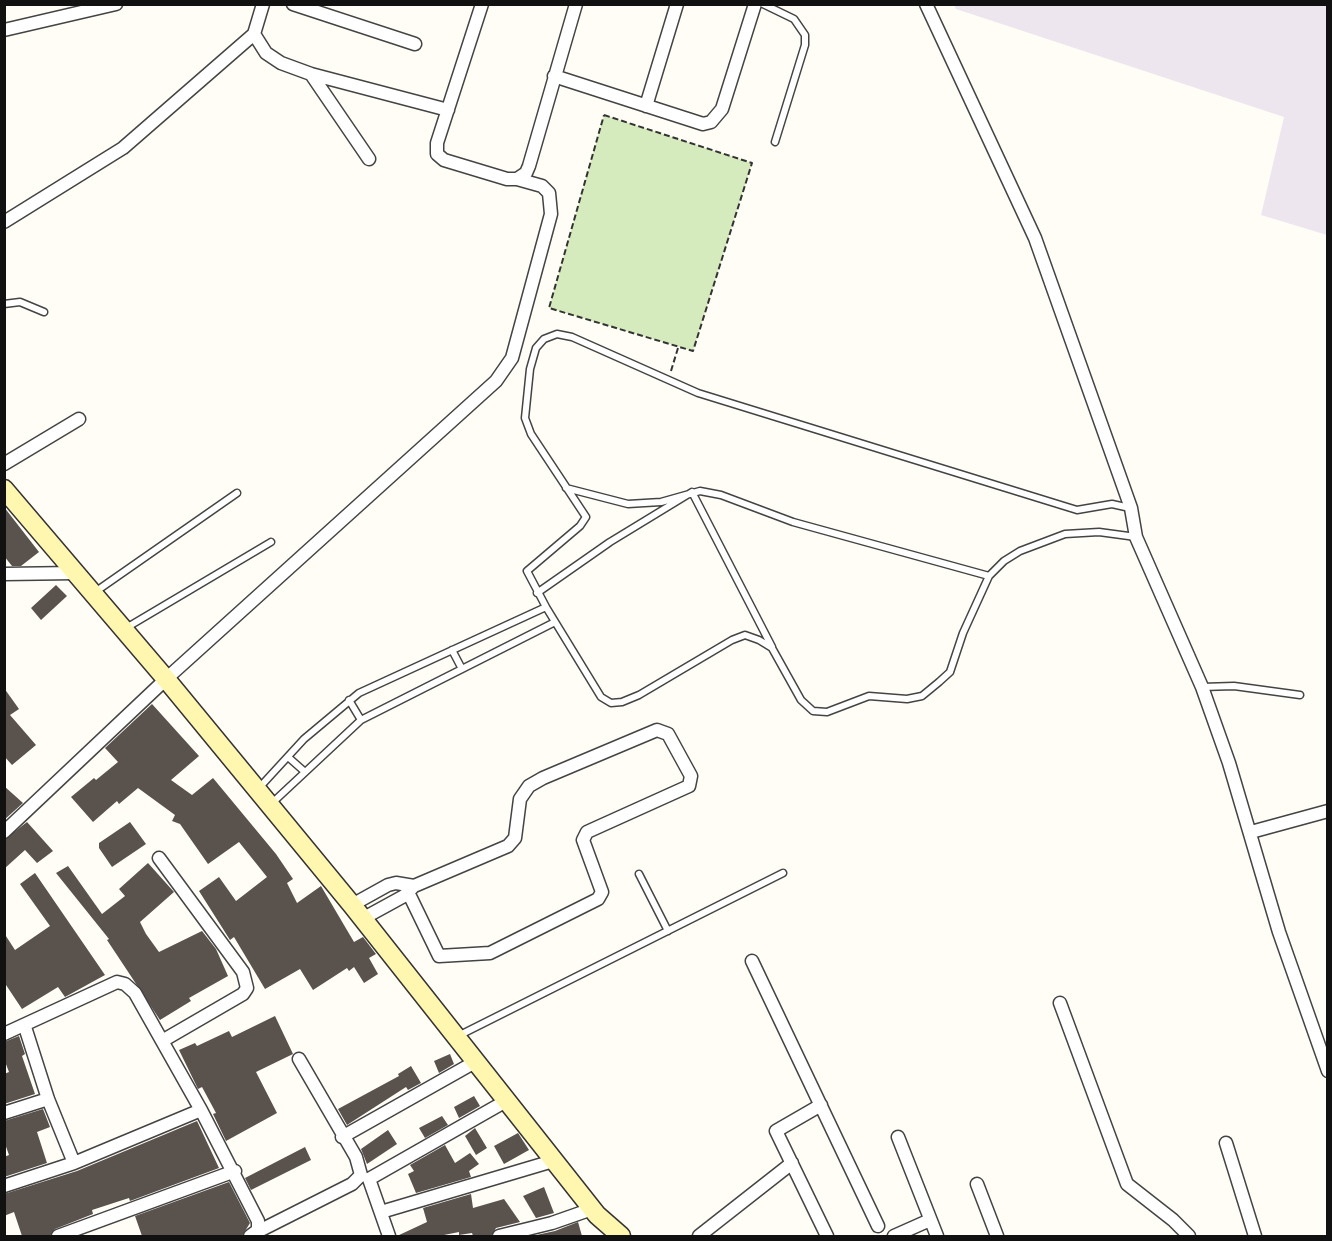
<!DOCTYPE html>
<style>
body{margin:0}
#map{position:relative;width:1332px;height:1241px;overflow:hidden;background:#fffdf5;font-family:"Playfair Display",serif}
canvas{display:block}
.frame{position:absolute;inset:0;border:6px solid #111;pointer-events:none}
</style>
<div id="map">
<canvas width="1332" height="1241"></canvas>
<div class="frame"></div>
</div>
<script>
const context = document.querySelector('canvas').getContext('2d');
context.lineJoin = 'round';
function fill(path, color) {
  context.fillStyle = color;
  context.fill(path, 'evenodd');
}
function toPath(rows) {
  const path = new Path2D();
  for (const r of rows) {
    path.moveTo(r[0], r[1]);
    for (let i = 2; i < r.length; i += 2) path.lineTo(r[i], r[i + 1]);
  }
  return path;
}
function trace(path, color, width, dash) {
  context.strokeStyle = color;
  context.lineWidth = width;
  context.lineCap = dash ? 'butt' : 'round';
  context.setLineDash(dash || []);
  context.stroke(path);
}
const industrial = toPath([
 [954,5,1327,5,1327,235,1261,215,1284,117,956,9]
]);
const green = toPath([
 [604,115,752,163,693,351,549,308]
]);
const building = toPath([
 [4,507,39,552,21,566,12,566,4,556],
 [56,585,67,596,41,620,31,608],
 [4,688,19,709,10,715,36,745,12,765,4,756],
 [152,704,199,756,171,780,192,795,213,778,276,854,293,879,287,883,297,903,321,886,354,942,363,937,376,954,369,958,378,974,364,983,354,967,349,971,347,968,313,990,300,969,265,989,234,937,230,940,199,891,219,877,236,901,267,877,239,842,208,864,180,824,172,821,175,815,138,788,119,804,117,801,93,822,71,797,94,778,96,780,118,762,105,748],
 [4,786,23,803,4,820],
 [27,822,53,851,37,863,25,850,4,869,4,840],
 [130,822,146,844,112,867,99,848,99,843],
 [148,863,174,892,140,922,146,934,159,952,202,931,216,949,228,976,189,998,191,1001,160,1020,107,940,109,939,56,873,68,866,102,914,125,896,119,889],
 [35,873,105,975,65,997,58,987,22,1009,4,982,4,933,15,950,50,926,20,884],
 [275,1016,293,1054,256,1072,277,1113,226,1141,213,1114,216,1113,202,1087,198,1089,179,1050,195,1043,197,1046,229,1031,232,1037],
 [19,1036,25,1054,22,1056,35,1094,4,1104,4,1074,9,1072,4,1059,4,1042],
 [450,1054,454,1064,439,1073,434,1061],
 [411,1066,421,1083,408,1090,406,1087,347,1125,338,1109,399,1076,398,1074],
 [474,1096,480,1106,459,1118,454,1107],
 [43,1109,50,1127,37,1132,47,1163,4,1177,4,1157,9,1155,4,1141,4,1121],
 [442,1116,448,1125,425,1138,419,1128],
 [197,1121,219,1168,130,1201,129,1198,92,1210,93,1214,55,1229,50,1236,22,1236,14,1212,4,1216,4,1194,77,1171],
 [475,1128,487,1148,476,1155,465,1136],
 [388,1130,397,1144,367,1164,361,1149],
 [518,1133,529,1150,504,1164,494,1146],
 [445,1145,455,1163,470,1153,479,1164,469,1171,471,1177,416,1193,408,1174,414,1171,410,1165],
 [305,1147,311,1160,251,1190,245,1178],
 [229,1182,250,1223,242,1236,142,1236,135,1216],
 [544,1187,554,1213,536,1218,523,1196],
 [471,1194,473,1208,504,1199,520,1222,496,1228,491,1236,473,1236,472,1233,459,1235,459,1232,439,1236,397,1236,427,1222,423,1208],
 [578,1222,582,1236,532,1236,555,1231]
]);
const path = toPath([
 [604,115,752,163,693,351,549,308,604,115],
 [671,371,678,348]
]);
const lane = toPath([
 [763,4,794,19,805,35,805,45,775,142],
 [4,304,20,302,44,312],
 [566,488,628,504,661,502,700,491,721,495,793,522,989,576],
 [95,592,237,493],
 [537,593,610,542,692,492,772,647],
 [546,607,601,697,611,703,622,702,639,695,732,640,745,635,759,640,772,648,801,700,813,711,827,712,869,696,907,699,922,696,939,682,950,672,963,633,989,576,1004,561,1020,551,1065,534,1099,532,1136,537],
 [126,628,271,542],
 [452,650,462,669],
 [1202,687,1234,686,1300,695],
 [349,700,361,720],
 [288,757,305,772],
 [259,788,304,739,359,693,546,607,527,571,580,526,586,517,531,434,525,418,530,369,536,348,544,339,557,334,572,337,698,393,1077,510,1112,504,1130,508],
 [271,804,361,720,555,622],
 [639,874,668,931],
 [458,1036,783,873]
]);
const street = toPath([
 [293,4,415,44],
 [482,4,437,143,437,154,444,160,507,179,517,179,526,173,529,166,576,4],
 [926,4,1035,238,1131,508,1136,537,1202,687,1229,763,1279,932,1328,1071],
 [4,30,116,4],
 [254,34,266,53,281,63,311,74,448,110],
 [311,74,369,159],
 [554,76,703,124,711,122,722,109,755,4],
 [646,106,677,4],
 [4,222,123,148,254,34,263,4],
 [4,464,79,419],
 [4,574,75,573],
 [4,832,166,679,496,381,512,358,551,214,549,193,542,186,517,179],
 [1251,832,1328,811],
 [159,858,243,972,247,988,243,994,162,1041],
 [352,905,388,885,396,883,414,886],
 [362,919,404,896,414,886,508,846,515,838,520,799,529,786,543,778,657,730,668,734,691,776,689,786,587,832,583,840,602,892,598,899,490,953,439,956,408,892],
 [752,961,878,1226],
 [1060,1003,1127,1184,1173,1220,1189,1236],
 [25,1027,48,1099,74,1163],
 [4,1034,117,982,125,984,135,993,201,1110,74,1163,4,1186],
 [821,1105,776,1131,827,1236],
 [201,1110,258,1221,258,1230,250,1236],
 [4,1113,48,1099],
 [342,1137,475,1062],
 [898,1137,937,1236],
 [1226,1143,1255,1236],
 [977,1184,997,1236],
 [381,1212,553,1161],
 [257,1232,352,1184,361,1175,356,1157,299,1059],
 [58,1236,235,1171],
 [389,1236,369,1179,506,1101],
 [499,1236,552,1223,592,1209],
 [699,1236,792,1163],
 [894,1236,930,1220]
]);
const secondary = toPath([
 [4,489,166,679,352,905,597,1215,621,1236]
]);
fill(industrial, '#eee6ef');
fill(green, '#d5ebbd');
fill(building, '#5a524d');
trace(lane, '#444', 9);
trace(street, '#444', 15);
trace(secondary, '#333', 21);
trace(path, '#333', 2, [6, 3]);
trace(lane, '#fff', 6);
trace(street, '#fff', 12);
trace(secondary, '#fff6b0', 18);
</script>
